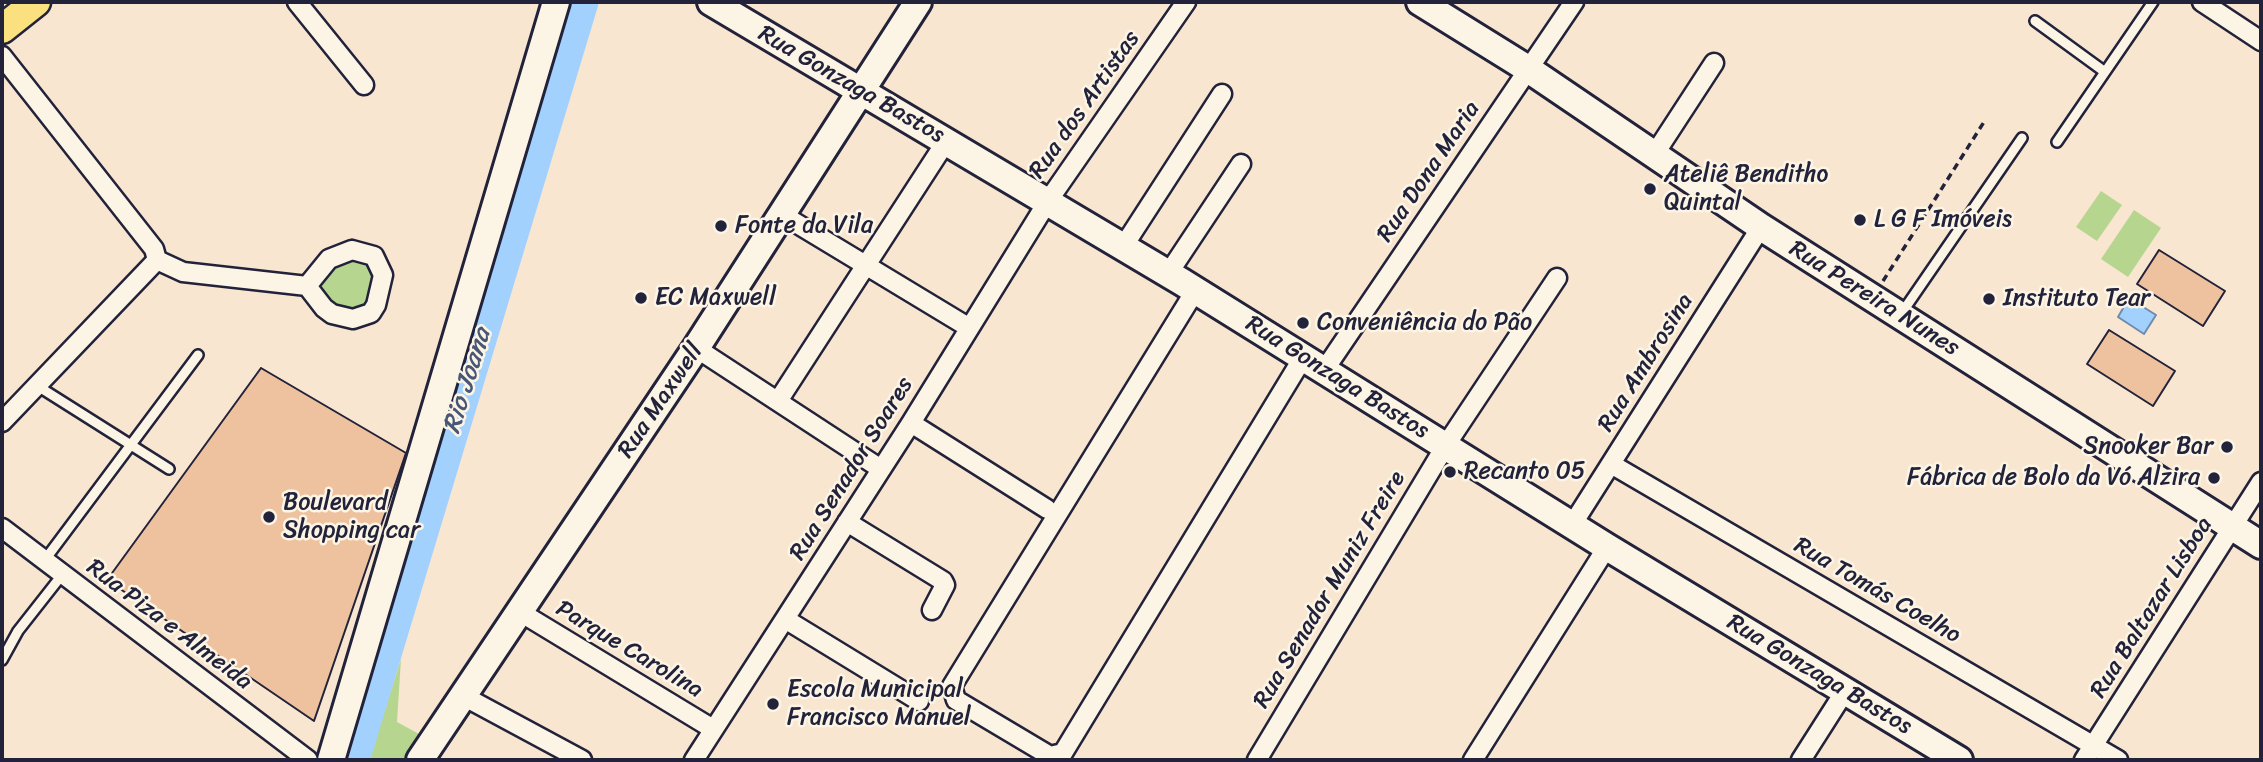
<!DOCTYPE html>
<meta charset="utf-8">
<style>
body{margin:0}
#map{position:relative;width:2263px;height:762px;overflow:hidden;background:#f8e6d0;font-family:Sriracha,sans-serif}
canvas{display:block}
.frame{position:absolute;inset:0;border:4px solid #22223b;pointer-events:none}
</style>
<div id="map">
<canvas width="2263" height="762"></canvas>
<div class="frame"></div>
</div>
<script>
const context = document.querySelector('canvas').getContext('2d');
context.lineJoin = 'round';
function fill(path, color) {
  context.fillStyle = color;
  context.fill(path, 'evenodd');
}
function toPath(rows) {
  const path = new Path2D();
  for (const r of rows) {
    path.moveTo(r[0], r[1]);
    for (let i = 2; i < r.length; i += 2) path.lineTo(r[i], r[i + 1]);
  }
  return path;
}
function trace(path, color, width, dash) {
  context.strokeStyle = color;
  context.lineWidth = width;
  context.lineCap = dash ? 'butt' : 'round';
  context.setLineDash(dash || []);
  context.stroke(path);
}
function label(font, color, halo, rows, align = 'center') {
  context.font = font + ' Sriracha,sans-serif';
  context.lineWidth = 5;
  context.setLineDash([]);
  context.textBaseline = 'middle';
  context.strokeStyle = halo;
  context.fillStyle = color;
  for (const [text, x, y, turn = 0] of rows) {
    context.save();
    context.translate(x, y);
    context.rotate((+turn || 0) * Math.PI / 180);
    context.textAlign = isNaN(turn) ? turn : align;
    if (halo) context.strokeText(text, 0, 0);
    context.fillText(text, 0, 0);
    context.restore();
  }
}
const green = toPath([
 [2101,191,2122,205,2097,241,2076,227],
 [2134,210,2161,228,2128,277,2101,259],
 [355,253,376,269,371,306,359,314,339,311,314,285,322,272],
 [401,659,397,722,421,735,404,760,369,760]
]);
const water = toPath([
 [2129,298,2156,315,2144,334,2118,317,2129,298]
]);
const river = toPath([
 [353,760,582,2]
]);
const building = toPath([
 [2159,250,2225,291,2203,326,2137,284,2159,250],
 [2109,330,2175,371,2153,406,2087,364,2109,330],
 [261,368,406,453,314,721,107,580,261,368]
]);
const path = toPath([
 [1883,281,1984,122]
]);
const lane = toPath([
 [2035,21,2105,72,2153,2],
 [2057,142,2105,72],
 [1901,314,2022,138],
 [36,385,169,469],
 [44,561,198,355],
 [2,660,18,631,62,575]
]);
const street = toPath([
 [297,2,364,85],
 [2202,2,2261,41],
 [2,56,154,249,157,260],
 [1654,155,1714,63],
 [781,214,968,327],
 [1123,247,1222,94],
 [352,250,374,256,383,275,376,305,371,313,353,319,332,314,324,308,307,286,329,259,352,250],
 [157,260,183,272,307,286],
 [1168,274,1241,164],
 [1195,291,952,686,956,700,1050,756,1063,753,1304,356],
 [696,348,881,469],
 [1325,369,1574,2],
 [778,401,947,140],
 [2,422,157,260],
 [911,423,1047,509],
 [1611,464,2118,760],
 [847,522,943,581,945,585,932,610],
 [1572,525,1761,227],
 [2,528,308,760],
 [520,612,713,729],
 [785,619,919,701],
 [465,697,582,760],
 [694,760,911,423,1048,201,1186,2],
 [1257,760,1446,445,1557,278],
 [1473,760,1607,547],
 [1801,760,1845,691],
 [2084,760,2261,482]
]);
const secondary = toPath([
 [711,2,1182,282,1607,547,1959,760],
 [1420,2,1528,69,1761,227,2261,545],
 [331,760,556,2],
 [420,760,696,348,918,2]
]);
const primary = toPath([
 [2,29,36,2]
]);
const markers = [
 [1650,189,7,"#22223b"],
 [1860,220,7,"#22223b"],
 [721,226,7,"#22223b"],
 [641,298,7,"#22223b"],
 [1989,299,7,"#22223b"],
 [1303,323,7,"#22223b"],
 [2227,447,7,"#22223b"],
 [1450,472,7,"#22223b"],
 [2214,478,7,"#22223b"],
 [269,517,7,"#22223b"],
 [773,704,7,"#22223b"]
];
const streetNames = [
 ["Rua Gonzaga Bastos",851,85,30],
 ["Rua dos Artistas",1085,105,-55],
 ["Rua Dona Maria",1429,172,-56],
 ["Rua Pereira Nunes",1874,299,32],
 ["Rua Ambrosina",1646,363,-58],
 ["Rua Gonzaga Bastos",1337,378,32],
 ["Rua Maxwell",661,401,-56],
 ["Rua Senador Soares",852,469,-58],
 ["Rua Senador Muniz Freire",1330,590,-59],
 ["Rua Tomás Coelho",1877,591,30],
 ["Rua Baltazar Lisboa",2152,608,-58],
 ["Rua Piza e Almeida",169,625,37],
 ["Parque Carolina",629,650,31],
 ["Rua Gonzaga Bastos",1819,675,31]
];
const poiNames = [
 ["Ateliê Benditho",1664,175],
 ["Quintal",1664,203],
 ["L G F Imóveis",1874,220],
 ["Fonte da Vila",735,226],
 ["EC Maxwell",655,298],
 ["Instituto Tear",2003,299],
 ["Conveniência do Pão",1317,323],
 ["Snooker Bar",2213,447,"right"],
 ["Recanto 05",1464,472],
 ["Fábrica de Bolo da Vó Alzira",2200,478,"right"],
 ["Boulevard",283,503],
 ["Shopping car",283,531],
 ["Escola Municipal",787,690],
 ["Francisco Manuel",787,718]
];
const waterNames = [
 ["Rio Joana",468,381,-73]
];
fill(green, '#b6d690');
fill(water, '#a2d1fe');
trace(water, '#6f8bb0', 2);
trace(river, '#a2d1fe', 33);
fill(building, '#efc29f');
trace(building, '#22223b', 2);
trace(lane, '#22223b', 14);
trace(street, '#22223b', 23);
trace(secondary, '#22223b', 32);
trace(primary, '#22223b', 33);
trace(path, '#22223b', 3.5, [7, 5]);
trace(lane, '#fcf5e5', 9);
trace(street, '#fcf5e5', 18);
trace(secondary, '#fcf5e5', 26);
trace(primary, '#fbe080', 28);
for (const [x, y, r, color] of markers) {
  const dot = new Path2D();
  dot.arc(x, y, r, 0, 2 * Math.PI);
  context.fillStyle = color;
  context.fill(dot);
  trace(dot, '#fcf5e5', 2.5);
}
label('24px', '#22223b', '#fcf5e5', streetNames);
label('24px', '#22223b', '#fcf5e5', poiNames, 'left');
label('italic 26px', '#485776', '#fcf5e5', waterNames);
</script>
